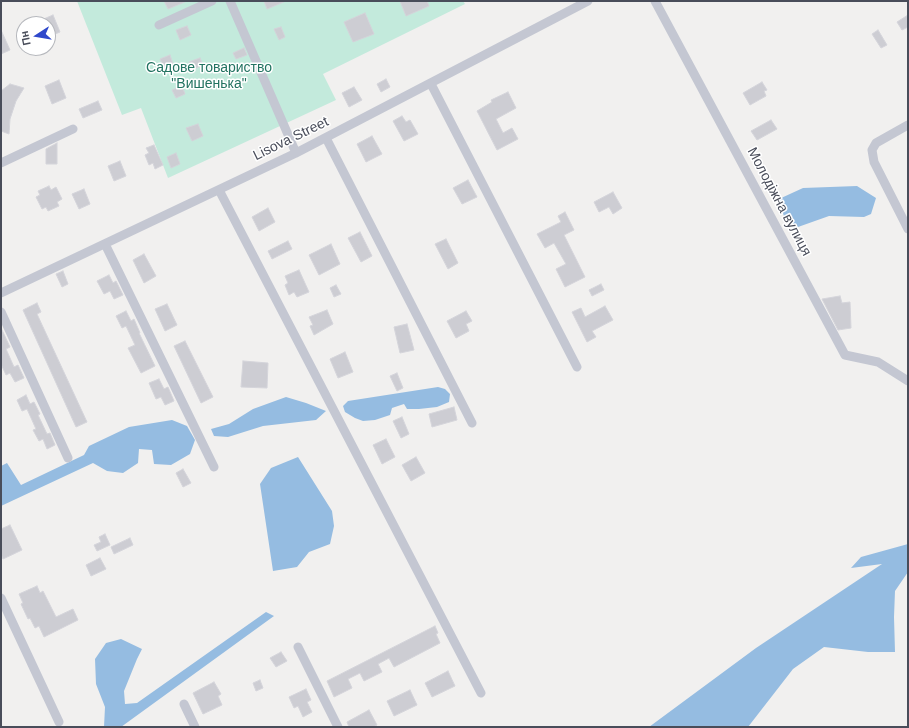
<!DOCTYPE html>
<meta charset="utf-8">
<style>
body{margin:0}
#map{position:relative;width:909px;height:728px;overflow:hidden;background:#f1f0ef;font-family:Helvetica,sans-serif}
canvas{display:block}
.frame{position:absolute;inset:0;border:2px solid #494d5a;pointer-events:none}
.north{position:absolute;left:16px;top:16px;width:40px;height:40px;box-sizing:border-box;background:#fff;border:1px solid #b6b8bd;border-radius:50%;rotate:258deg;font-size:11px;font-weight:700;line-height:16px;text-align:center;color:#494d5a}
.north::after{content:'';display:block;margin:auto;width:14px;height:18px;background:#2f48cb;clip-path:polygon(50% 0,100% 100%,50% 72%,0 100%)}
</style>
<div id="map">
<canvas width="909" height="728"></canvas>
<div class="frame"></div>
<div class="north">Пн</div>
</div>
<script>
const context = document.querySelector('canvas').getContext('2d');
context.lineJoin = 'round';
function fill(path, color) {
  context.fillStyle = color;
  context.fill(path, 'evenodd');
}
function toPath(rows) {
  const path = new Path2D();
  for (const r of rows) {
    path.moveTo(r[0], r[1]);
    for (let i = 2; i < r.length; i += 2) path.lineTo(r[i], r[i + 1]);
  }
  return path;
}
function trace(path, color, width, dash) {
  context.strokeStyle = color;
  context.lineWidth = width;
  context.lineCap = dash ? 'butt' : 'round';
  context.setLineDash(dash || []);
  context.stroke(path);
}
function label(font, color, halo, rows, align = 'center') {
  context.font = font + ' Helvetica,sans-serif';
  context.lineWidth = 3;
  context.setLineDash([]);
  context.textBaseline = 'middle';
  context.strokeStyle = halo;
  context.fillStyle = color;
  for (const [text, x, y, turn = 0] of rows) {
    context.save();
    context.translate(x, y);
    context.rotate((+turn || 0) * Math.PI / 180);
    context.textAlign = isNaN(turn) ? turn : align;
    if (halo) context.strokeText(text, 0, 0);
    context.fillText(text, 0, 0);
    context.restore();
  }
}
const green = toPath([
 [77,1,463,1,465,4,323,74,336,100,168,178,141,108,122,115]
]);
const water = toPath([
 [857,186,876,198,871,214,864,217,829,216,798,227,785,220,779,199,803,188],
 [438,387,445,389,450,394,449,402,437,407,419,409,407,409,404,404,392,408,390,415,375,420,363,421,355,418,345,412,343,406,348,401],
 [286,397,306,403,326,411,316,420,263,426,228,437,214,436,211,429,229,424,253,409],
 [172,420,187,426,195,440,190,454,171,465,154,464,152,450,139,449,138,463,123,473,107,471,93,463,1,506,1,466,7,463,21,485,84,455,89,446,129,427],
 [298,457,332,511,334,526,330,544,309,552,297,567,273,571,260,484,271,468],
 [908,544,908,572,895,591,894,617,895,652,868,652,824,647,793,669,748,727,649,727,756,648,882,564,851,568,861,557],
 [266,612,274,616,121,727,104,727,105,707,96,684,95,659,106,643,121,639,142,649,137,659,124,691,125,704,137,703]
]);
const building = toPath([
 [164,1,187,1,168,9,164,1],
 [264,1,286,1,267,9,264,1],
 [400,1,427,1,429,6,406,16,400,1],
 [365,13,374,34,353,42,344,22,365,13],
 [53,15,60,32,48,37,48,24,32,24,53,15],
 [908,15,908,27,902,30,897,22,908,15],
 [187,26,191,35,180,40,176,30,187,26],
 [281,27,285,37,279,40,274,29,281,27],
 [1,30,10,50,1,54,1,30],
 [878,30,887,45,881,48,872,34,878,30],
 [244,48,247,55,236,59,233,53,244,48],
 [170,55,173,64,164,68,160,59,170,55],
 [200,58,203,65,192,70,189,62,200,58],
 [386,79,390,87,381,92,377,84,386,79],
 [59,80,66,98,52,104,45,86,59,80],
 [762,82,767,90,764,91,766,96,750,105,743,93,762,82],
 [10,84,24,88,16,101,10,119,9,134,1,131,1,91,10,84],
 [182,86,185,94,176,98,172,90,182,86],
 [354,87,362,100,349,107,342,93,354,87],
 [508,92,516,108,496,119,503,133,512,128,518,139,497,150,477,111,492,102,491,100,508,92],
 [98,101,102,110,83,118,79,109,98,101],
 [402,116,406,122,410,120,418,134,404,141,393,121,402,116],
 [771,120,777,129,757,140,751,131,771,120],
 [198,124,203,136,192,141,186,128,198,124],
 [372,136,382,154,366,162,357,144,372,136],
 [57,143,57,164,46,164,46,149,57,143],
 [154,145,163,165,155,169,153,163,149,165,145,155,149,153,146,148,154,145],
 [176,153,180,164,171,168,167,157,176,153],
 [120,161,126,176,114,181,108,166,120,161],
 [468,180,477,197,462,204,453,188,468,180],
 [49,186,51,190,56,187,62,199,57,202,59,206,48,211,46,207,42,209,36,197,40,195,38,191,49,186],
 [84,189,90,204,79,209,72,194,84,189],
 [613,192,622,208,613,214,609,207,599,212,594,202,613,192],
 [268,208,275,222,259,231,252,217,268,208],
 [565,212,574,230,564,235,585,277,565,287,556,269,566,264,554,243,545,248,537,234,561,222,558,216,565,212],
 [360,232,372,256,361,262,348,238,360,232],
 [446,239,458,263,448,269,435,244,446,239],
 [288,241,292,249,272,259,268,251,288,241],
 [331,244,340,264,319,275,309,255,331,244],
 [144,254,156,276,144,283,133,260,144,254],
 [299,270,309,292,297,297,294,292,289,295,285,285,288,283,285,276,299,270],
 [63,271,68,284,62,287,56,274,63,271],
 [109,275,113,283,116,281,123,295,114,299,110,291,104,294,97,281,109,275],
 [601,284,604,290,592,296,589,290,601,284],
 [336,285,341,294,334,297,330,288,336,285],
 [840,296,842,303,850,302,851,328,838,330,822,299,840,296],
 [37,303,41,312,37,314,87,422,76,427,23,310,37,303],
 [167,304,177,325,165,331,155,309,167,304],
 [605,306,613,320,592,331,596,337,587,342,572,312,581,308,585,317,605,306],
 [327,310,333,324,314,335,310,326,313,325,309,317,327,310],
 [126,311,131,321,134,319,140,333,139,333,155,366,141,373,128,348,135,345,126,326,122,328,116,316,126,311],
 [466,311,472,321,466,324,469,331,456,338,447,321,466,311],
 [407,324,414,350,400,353,394,327,407,324],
 [1,328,10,347,6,349,14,367,18,365,24,378,15,382,10,373,6,375,1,364,1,328],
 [185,341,213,397,201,403,174,346,185,341],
 [345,352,353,372,338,378,330,359,345,352],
 [243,361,268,363,267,388,241,387,243,361],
 [397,373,403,388,397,391,390,376,397,373],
 [159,379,164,389,168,387,174,401,165,405,161,397,156,399,149,383,159,379],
 [26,395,30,404,34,402,40,414,38,415,47,434,50,433,55,445,47,449,43,439,39,441,33,430,36,429,27,409,22,411,17,400,26,395],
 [454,407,457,420,432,427,429,414,454,407],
 [402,417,409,434,401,438,393,421,402,417],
 [386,439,395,457,382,464,373,445,386,439],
 [416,457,425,473,411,481,402,465,416,457],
 [183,469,191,483,183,487,176,473,183,469],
 [10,525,22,550,3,559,1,554,1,529,10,525],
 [105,534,110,545,97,551,94,545,101,542,99,537,105,534],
 [130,538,133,545,114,554,111,547,130,538],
 [100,558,106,569,91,576,86,565,100,558],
 [37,586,40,593,43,591,56,617,73,609,78,620,44,637,39,626,35,628,30,618,28,619,21,604,23,603,19,594,37,586],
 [435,626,438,633,436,634,440,643,394,667,389,658,378,664,382,672,364,681,360,673,348,679,352,688,334,697,327,681,435,626],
 [281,652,287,661,276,667,270,658,281,652],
 [448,671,455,686,432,697,425,683,448,671],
 [260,680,263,688,256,691,253,683,260,680],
 [214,682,221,694,218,696,222,705,203,714,193,693,214,682],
 [306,689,311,700,307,702,312,712,303,717,298,706,294,708,289,697,306,689],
 [410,690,417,705,394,716,387,701,410,690],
 [369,710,377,725,373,727,349,727,347,722,369,710]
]);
const minor = toPath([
 [230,1,296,153],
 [655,1,845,355,878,362,908,381],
 [159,25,212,1],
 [431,84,577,367],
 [908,125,876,143,872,150,874,162,908,229],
 [326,138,472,423],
 [1,163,73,129],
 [219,190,481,693],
 [105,244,214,467],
 [1,293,296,153,588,1],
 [1,312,68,458],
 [1,598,59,722],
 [298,647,338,727],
 [184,704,195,727]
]);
const parkNames = [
 ["Садове товариство",209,68],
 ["\"Вишенька\"",209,84]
];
const streetNames = [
 ["Lisova Street",291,139,-26],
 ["Молодіжна вулиця",779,202,62]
];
fill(green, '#c3eadc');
fill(water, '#95bce1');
fill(building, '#cdcdd3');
trace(building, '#d4d4da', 1);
trace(minor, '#c4c7d2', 9);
label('14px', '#227361', '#fff', parkNames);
label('14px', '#494d5a', '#fff', streetNames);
</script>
